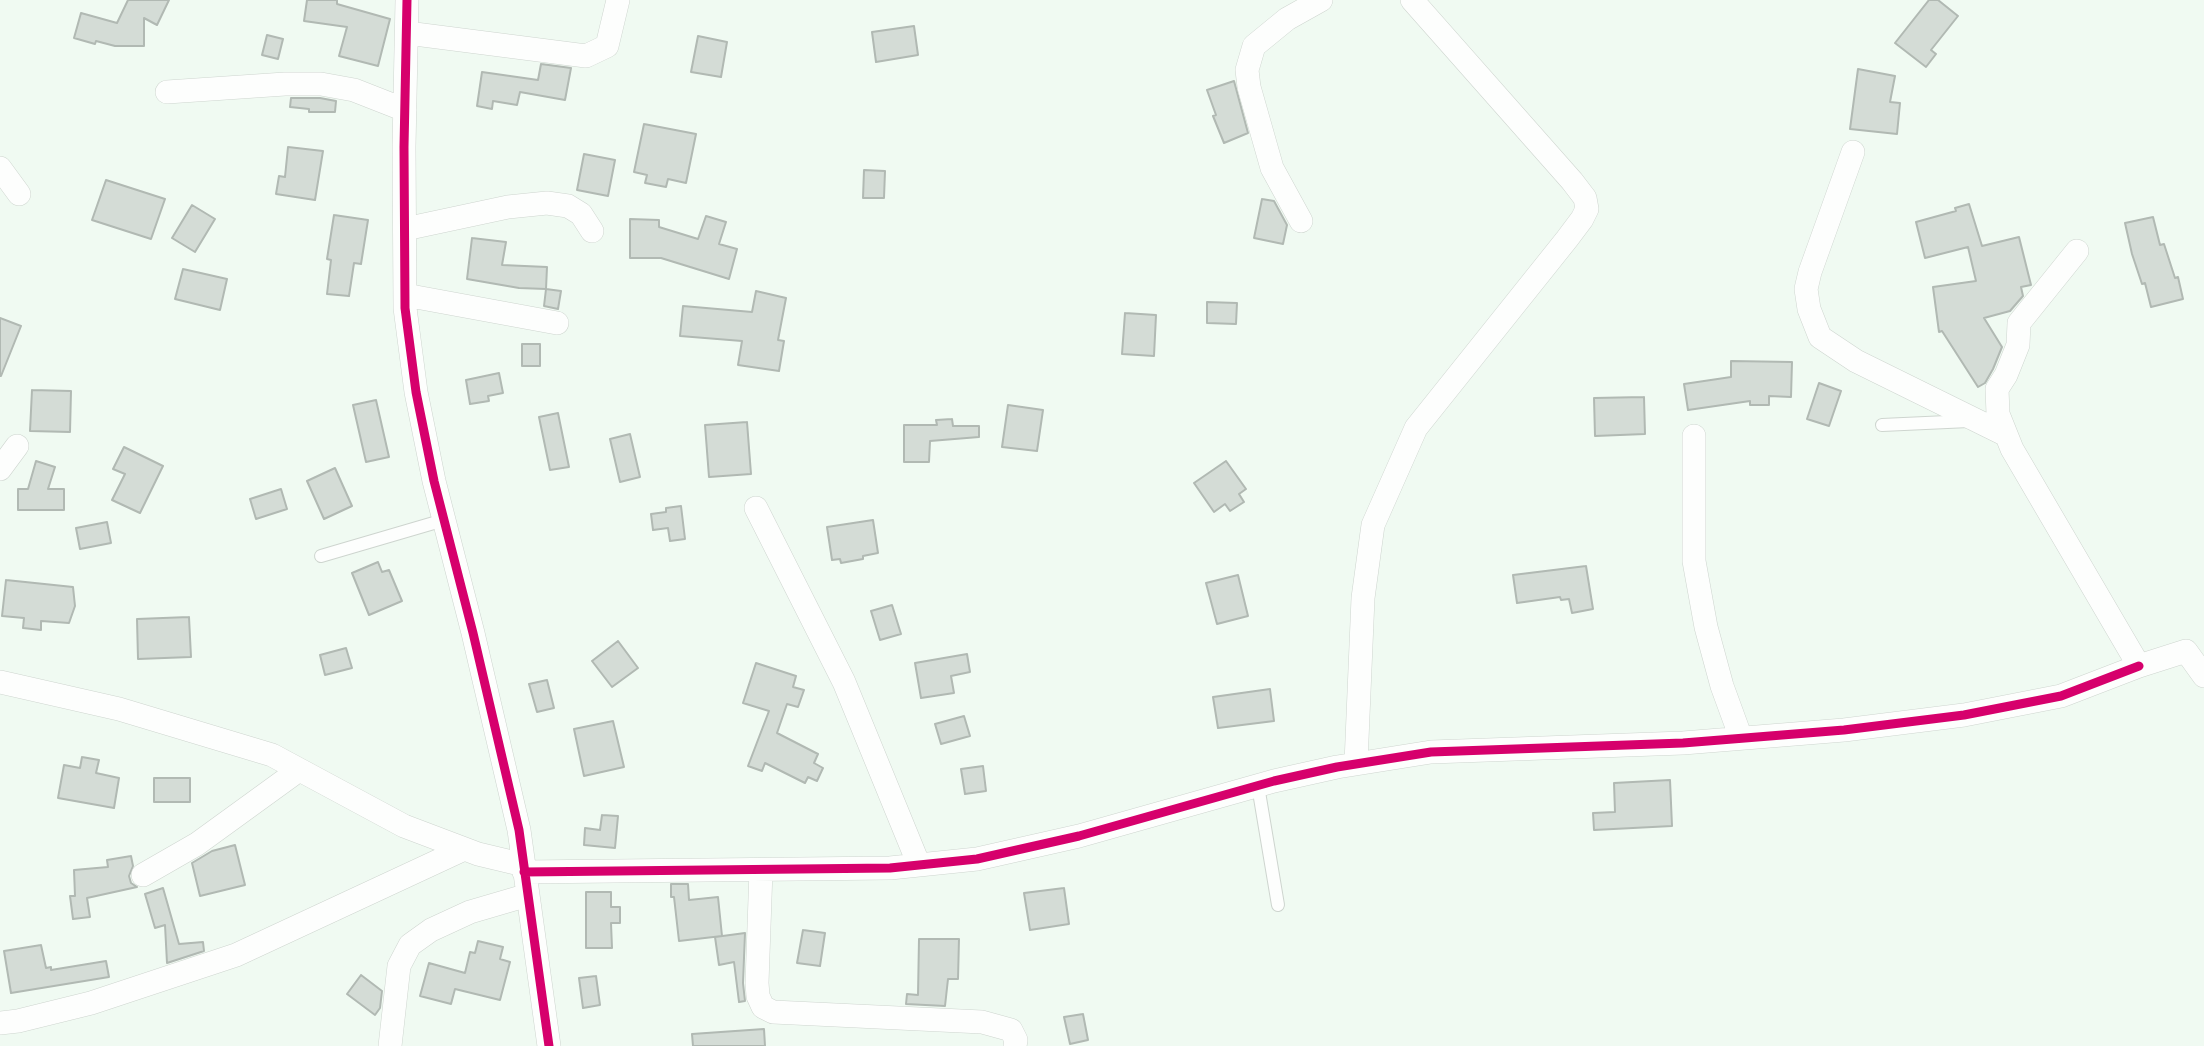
<!DOCTYPE html>
<style>
body{margin:0}
canvas{display:block;background:#f0faf2}
</style>
<canvas width="2204" height="1046"></canvas>
<script>
const context = document.querySelector('canvas').getContext('2d');
context.lineJoin = 'round';
function fill(path, color) {
  context.fillStyle = color;
  context.fill(path, 'evenodd');
}
function toPath(rows) {
  const path = new Path2D();
  for (const r of rows) {
    path.moveTo(r[0], r[1]);
    for (let i = 2; i < r.length; i += 2) path.lineTo(r[i], r[i + 1]);
  }
  return path;
}
function trace(path, color, width, dash) {
  context.strokeStyle = color;
  context.lineWidth = width;
  context.lineCap = dash ? 'butt' : 'round';
  context.setLineDash(dash || []);
  context.stroke(path);
}
const building = toPath([
 [128,0,169,0,157,25,144,18,144,46,115,46,96,41,95,44,74,38,81,13,117,23,128,0],
 [307,0,337,0,337,4,390,19,378,66,339,56,347,27,304,21,307,0],
 [1929,0,1938,0,1958,16,1931,50,1936,54,1926,67,1895,43,1929,0],
 [914,26,918,55,876,62,872,32,914,26],
 [267,35,283,39,278,59,262,55,267,35],
 [698,36,727,42,721,77,691,72,698,36],
 [541,64,571,68,565,100,520,92,517,105,493,101,492,109,477,106,482,72,538,80,541,64],
 [1858,69,1895,76,1890,102,1900,103,1897,134,1850,129,1858,69],
 [1234,81,1248,133,1224,143,1213,116,1216,115,1207,90,1234,81],
 [291,98,320,98,336,101,335,112,309,112,309,109,290,107,291,98],
 [644,124,696,134,686,183,668,179,666,187,645,183,647,175,634,172,644,124],
 [288,147,323,151,315,200,276,194,279,176,285,177,288,147],
 [584,154,615,160,608,196,577,190,584,154],
 [864,170,885,171,884,198,863,198,864,170],
 [106,180,165,199,151,239,92,220,106,180],
 [1262,199,1274,201,1287,225,1283,244,1254,238,1262,199],
 [1969,204,1982,246,2019,237,2031,285,2021,287,2023,296,2010,311,1984,318,2002,347,1993,369,1985,383,1978,387,1942,331,1939,332,1933,287,1976,281,1968,247,1925,258,1916,222,1956,211,1955,208,1969,204],
 [192,205,215,219,195,252,172,238,192,205],
 [334,215,368,220,361,264,354,263,349,296,327,294,331,260,327,259,334,215],
 [706,216,726,222,719,244,737,249,729,279,661,258,630,258,630,219,659,220,659,227,698,239,706,216],
 [2153,217,2160,245,2164,244,2175,278,2178,277,2183,299,2151,307,2145,283,2142,284,2132,254,2125,223,2153,217],
 [472,238,506,242,502,265,547,267,546,289,519,288,467,279,472,238],
 [183,269,227,279,220,310,175,299,183,269],
 [546,289,561,291,558,309,544,306,546,289],
 [756,291,786,298,778,340,784,341,779,371,738,365,742,341,680,336,683,306,752,312,756,291],
 [1207,302,1237,303,1236,324,1207,323,1207,302],
 [1125,313,1156,315,1154,356,1122,354,1125,313],
 [0,318,21,326,1,376,0,376,0,318],
 [522,344,540,344,540,366,522,366,522,344],
 [1731,361,1792,362,1791,397,1769,396,1769,405,1750,405,1750,401,1688,410,1684,384,1731,377,1731,361],
 [499,373,503,393,488,396,489,401,470,404,466,380,499,373],
 [1819,383,1841,391,1829,426,1807,419,1819,383],
 [32,390,71,391,70,432,30,431,32,390],
 [1644,397,1645,434,1595,436,1594,398,1644,397],
 [376,400,389,457,366,462,353,405,376,400],
 [1008,405,1043,410,1037,451,1002,447,1008,405],
 [558,413,569,467,550,470,539,417,558,413],
 [952,419,953,426,979,426,979,437,930,441,929,462,904,462,904,425,937,425,936,420,952,419],
 [747,422,751,474,709,477,705,425,747,422],
 [630,434,640,477,620,482,610,439,630,434],
 [124,447,163,466,140,513,112,500,125,474,113,469,124,447],
 [36,461,55,467,48,489,64,489,64,510,18,510,18,489,28,489,36,461],
 [1226,461,1246,489,1239,494,1244,502,1230,511,1225,504,1214,512,1194,483,1226,461],
 [335,468,352,506,324,519,307,481,335,468],
 [281,489,287,509,256,519,250,499,281,489],
 [681,506,685,539,670,541,668,528,653,530,651,514,666,512,666,508,681,506],
 [873,520,878,553,863,556,863,559,841,563,840,559,832,560,827,527,873,520],
 [107,522,111,543,80,549,76,528,107,522],
 [378,562,382,572,389,570,402,601,369,615,352,573,378,562],
 [1586,566,1593,609,1572,613,1569,599,1561,600,1560,597,1517,603,1513,575,1586,566],
 [1238,575,1248,616,1217,624,1206,583,1238,575],
 [6,580,73,587,75,606,69,623,41,621,41,630,23,628,24,618,2,616,6,580],
 [892,605,901,634,880,640,871,611,892,605],
 [189,617,191,657,138,659,137,619,189,617],
 [618,641,638,668,612,687,592,661,618,641],
 [346,648,352,668,325,675,320,655,346,648],
 [967,654,970,672,951,676,954,693,921,698,915,663,967,654],
 [756,663,796,676,793,687,804,690,798,707,787,704,777,733,818,754,814,763,823,768,817,781,808,777,805,783,765,763,762,771,748,766,769,711,743,703,756,663],
 [547,680,554,708,537,712,529,684,547,680],
 [1270,689,1274,721,1218,728,1213,697,1270,689],
 [964,716,970,736,941,744,935,724,964,716],
 [613,721,624,767,584,776,574,729,613,721],
 [82,757,99,760,96,773,119,778,114,808,58,798,64,765,80,768,82,757],
 [983,766,986,791,965,794,961,769,983,766],
 [154,778,190,778,190,802,154,802,154,778],
 [1670,780,1672,826,1594,830,1593,813,1615,812,1614,783,1670,780],
 [602,815,618,816,615,848,584,845,585,828,600,830,602,815],
 [235,845,245,885,200,896,192,863,212,851,235,845],
 [131,856,133,866,129,876,131,883,137,887,87,898,90,917,73,919,70,896,75,896,74,870,108,867,107,860,131,856],
 [671,884,688,884,689,900,718,897,722,936,679,941,674,897,671,897,671,884],
 [163,888,179,944,203,942,204,951,167,963,165,925,155,928,145,894,163,888],
 [1064,888,1069,924,1030,930,1024,893,1064,888],
 [586,892,611,892,611,907,620,907,620,923,611,923,612,948,586,948,586,892],
 [803,930,825,933,820,966,797,963,803,930],
 [745,933,743,983,745,1001,739,1002,734,962,719,965,715,937,745,933],
 [919,939,959,939,958,979,948,979,945,1006,906,1004,907,994,918,995,919,939],
 [478,941,503,947,500,959,510,962,500,1000,455,989,451,1004,420,996,429,963,465,973,470,952,475,953,478,941],
 [41,945,46,968,51,967,51,970,106,961,109,977,11,993,4,951,41,945],
 [361,975,382,991,380,1008,375,1015,347,994,361,975],
 [596,976,600,1005,583,1008,579,978,596,976],
 [1083,1014,1088,1040,1070,1044,1064,1017,1083,1014],
 [764,1029,765,1046,693,1046,692,1034,764,1029]
]);
const service = toPath([
 [1882,425,1969,421],
 [321,556,444,520],
 [1258,786,1278,905]
]);
const minor = toPath([
 [407,0,404,147,405,308,416,392,434,481,473,633,519,830,549,1046],
 [407,33,586,56,607,46,618,0],
 [167,92,285,84,321,84,354,90,405,110],
 [1853,152,1810,272,1806,289,1809,309,1820,337,1856,361,2004,434],
 [0,168,19,194],
 [1301,221,1272,168,1249,87,1247,70,1254,46,1287,19,1321,0],
 [405,229,508,207,547,203,568,206,581,214,592,231],
 [2077,251,2019,323,2018,345,2006,375,1997,389,1998,414,2012,449,2139,666,2186,651,2204,676],
 [405,295,557,323],
 [1694,436,1694,561,1706,627,1722,686,1741,738],
 [0,469,17,446],
 [756,508,844,682,919,865],
 [0,682,119,709,272,755,404,826,478,854,524,865],
 [1356,763,1363,598,1373,525,1416,428,1567,239,1582,219,1587,209,1585,198,1572,181,1412,0],
 [761,870,757,983,758,996,763,1007,773,1012,982,1022,1011,1030,1016,1040,1015,1046],
 [524,872,890,868,977,859,1079,836,1274,781,1337,767,1431,752,1683,743,1844,730,1964,715,2061,696,2139,666],
 [143,875,197,844,299,770],
 [0,1023,18,1021,91,1003,236,955,464,849],
 [390,1046,399,966,410,945,431,930,470,912,528,895]
]);
const cycleway = toPath([
 [407,0,404,147,405,308,416,392,434,481,473,633,519,830,549,1046],
 [524,872,890,868,977,859,1079,836,1274,781,1337,767,1431,752,1683,743,1844,730,1964,715,2061,696,2139,666]
]);
fill(building, '#d4dcd6');
trace(building, '#b1b9b3', 2);
trace(service, '#ced5cf', 14);
trace(minor, '#ced5cf', 24);
trace(service, '#fdfefd', 12);
trace(minor, '#fdfefd', 23);
trace(cycleway, '#d6006c', 9);
</script>
